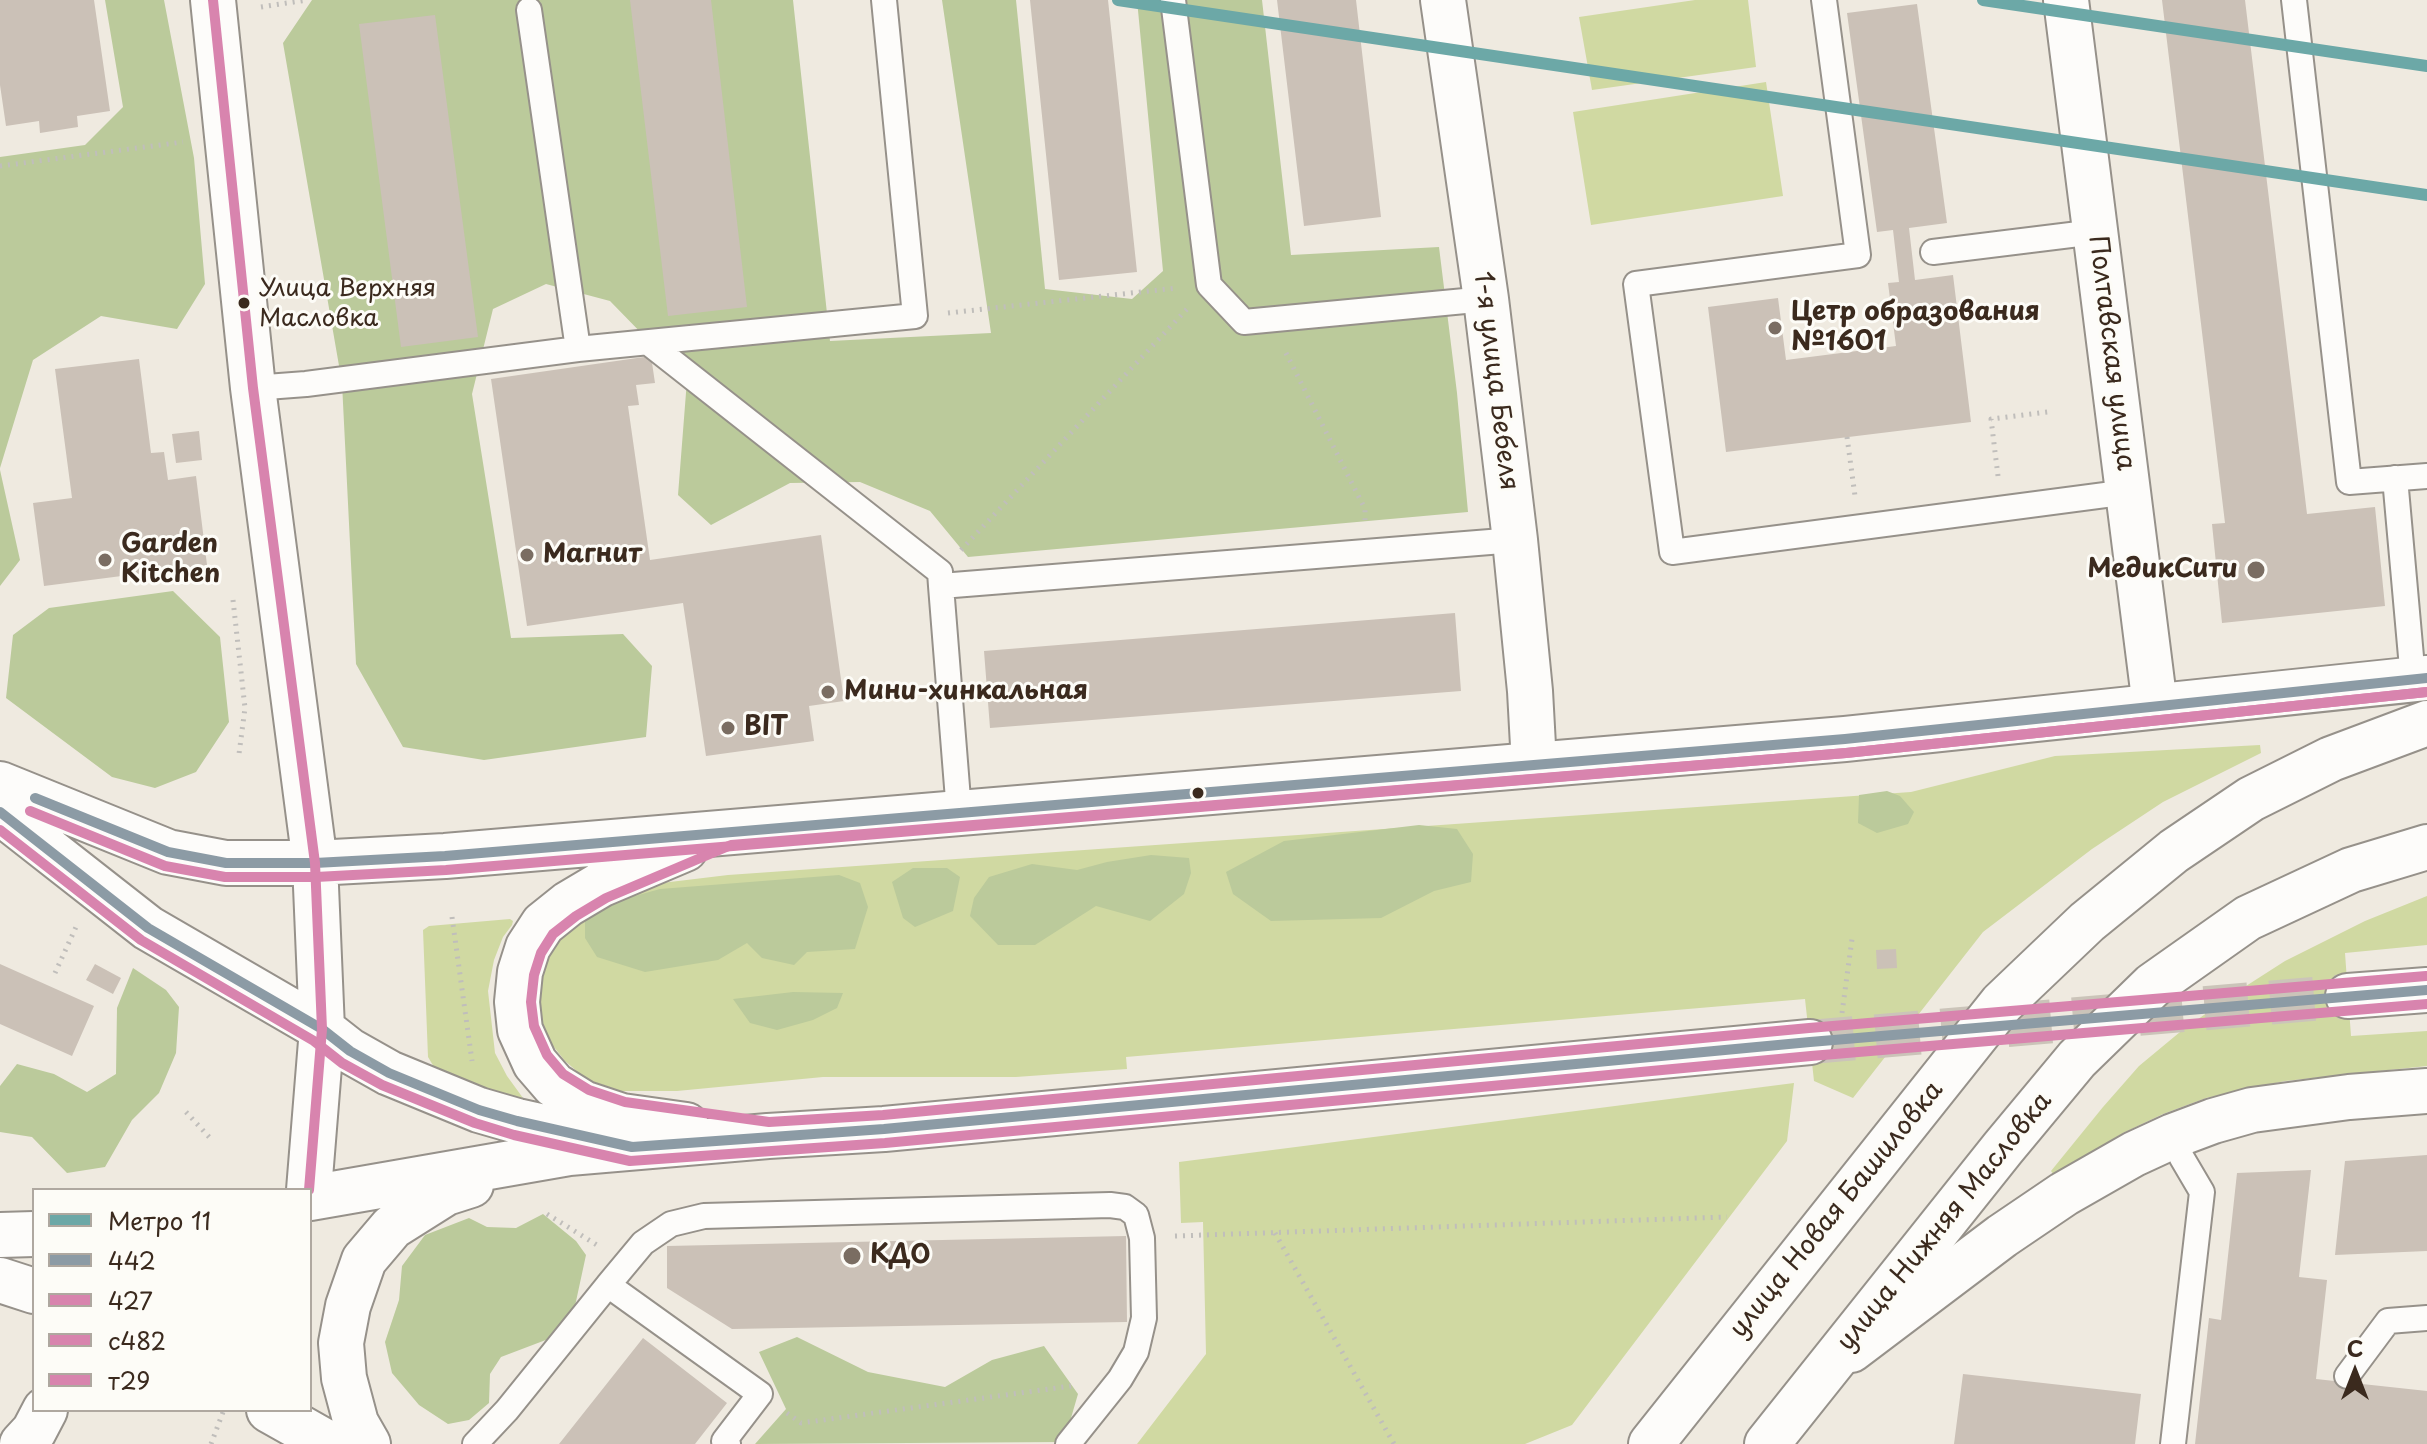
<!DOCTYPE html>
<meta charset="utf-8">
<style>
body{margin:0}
#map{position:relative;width:2427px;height:1444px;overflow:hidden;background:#efeae0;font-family:"Playpen Sans",sans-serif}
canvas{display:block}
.legend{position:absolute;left:32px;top:1188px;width:280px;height:224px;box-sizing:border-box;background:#fdfcf7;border:2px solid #afa8a0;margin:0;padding:10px 14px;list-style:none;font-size:24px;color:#3b2a1e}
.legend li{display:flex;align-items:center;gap:16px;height:40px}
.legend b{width:40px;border:2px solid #afa8a0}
.north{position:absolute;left:2315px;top:1332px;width:80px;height:80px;-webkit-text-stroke:6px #fdfcf7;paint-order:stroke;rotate:0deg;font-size:22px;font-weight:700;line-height:32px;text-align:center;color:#3b2a1e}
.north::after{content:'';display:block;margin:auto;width:28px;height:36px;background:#3b2a1e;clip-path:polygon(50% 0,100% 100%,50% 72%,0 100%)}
</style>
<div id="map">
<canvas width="2427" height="1444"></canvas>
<ul class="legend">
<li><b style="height:10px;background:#6ca8a7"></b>Метро 11</li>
<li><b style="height:10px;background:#8c9ba5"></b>442</li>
<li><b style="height:10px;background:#d884ae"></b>427</li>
<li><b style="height:10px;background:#d884ae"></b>с482</li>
<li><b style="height:10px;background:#d884ae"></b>т29</li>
</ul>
<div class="north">С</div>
</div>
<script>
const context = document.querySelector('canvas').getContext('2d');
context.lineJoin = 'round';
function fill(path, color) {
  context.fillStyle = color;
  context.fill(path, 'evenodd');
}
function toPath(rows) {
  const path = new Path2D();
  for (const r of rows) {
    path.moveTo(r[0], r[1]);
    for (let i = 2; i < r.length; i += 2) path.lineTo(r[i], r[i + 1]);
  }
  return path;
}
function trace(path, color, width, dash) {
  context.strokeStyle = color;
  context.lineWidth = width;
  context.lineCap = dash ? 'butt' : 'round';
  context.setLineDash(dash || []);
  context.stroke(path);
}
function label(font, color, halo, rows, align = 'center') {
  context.font = font + ' "Playpen Sans",sans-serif';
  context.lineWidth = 6;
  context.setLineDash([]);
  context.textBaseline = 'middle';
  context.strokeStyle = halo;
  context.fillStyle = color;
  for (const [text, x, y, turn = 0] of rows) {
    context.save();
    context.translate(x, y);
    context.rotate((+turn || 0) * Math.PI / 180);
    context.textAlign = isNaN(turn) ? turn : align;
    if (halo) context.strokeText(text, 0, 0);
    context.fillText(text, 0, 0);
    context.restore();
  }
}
const green = toPath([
 [1695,0,1748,0,1756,67,1592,90,1579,17],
 [1766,82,1783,196,1591,225,1573,112],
 [2260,745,2261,753,2163,802,2092,849,1983,932,1853,1098,1814,1081,1805,999,1126,1057,1127,1069,1016,1077,823,1077,677,1091,620,1091,586,1079,565,1061,550,1042,539,1015,537,992,548,946,606,895,645,885,728,875,1911,792,2055,756],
 [2427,896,2427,945,2345,953,2351,1036,2427,1031,2427,1066,2285,1081,2206,1098,2163,1114,2123,1133,2054,1175,2051,1171,2103,1107,2139,1066,2180,1032,2232,995,2285,961,2365,921],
 [510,919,513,921,512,925,503,937,494,960,488,991,495,1053,507,1076,523,1098,522,1100,501,1098,441,1074,434,1067,428,1057,423,930,429,926],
 [1794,1083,1787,1141,1572,1425,1525,1444,1137,1444,1206,1354,1203,1222,1181,1223,1179,1162]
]);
const forest = toPath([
 [105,0,164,0,194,158,205,284,177,329,101,316,33,360,0,468,0,157,85,145,123,107],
 [312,0,793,0,830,341,991,333,942,0,1016,0,1045,289,1132,299,1163,271,1137,0,1262,0,1291,255,1439,247,1457,393,1468,512,968,557,930,511,860,482,790,483,711,525,678,495,687,380,610,301,546,284,493,309,472,394,511,638,623,634,652,666,646,737,484,760,403,747,356,664,342,383,283,43],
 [0,470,20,560,0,586],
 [173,591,220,637,229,722,196,772,155,788,112,777,6,698,13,635,49,608],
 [1887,791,1900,796,1914,812,1908,824,1877,833,1858,823,1859,795],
 [1419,825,1457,829,1473,854,1471,882,1434,891,1381,918,1271,921,1233,894,1226,872,1284,841],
 [1151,855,1189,858,1191,873,1184,894,1150,921,1096,906,1035,945,998,945,970,916,974,898,989,877,1032,864,1077,870,1107,862],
 [913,868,947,868,960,877,953,911,915,927,903,918,892,882],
 [839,875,860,883,868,907,855,949,807,952,794,965,762,958,747,943,718,960,645,972,597,957,585,938,585,919,606,904,660,889],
 [133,968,166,990,179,1007,176,1053,159,1093,132,1120,105,1167,67,1173,32,1137,0,1132,0,1086,17,1064,54,1074,87,1092,116,1074,117,1008],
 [793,992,843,993,837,1008,813,1020,777,1030,750,1023,733,999],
 [543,1214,576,1241,586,1255,575,1306,551,1338,501,1357,490,1374,489,1403,469,1420,448,1424,419,1405,392,1373,385,1342,399,1300,402,1266,425,1235,469,1218,487,1227,516,1228],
 [797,1337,868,1372,945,1387,992,1360,1044,1346,1078,1394,1064,1442,755,1444,786,1409,759,1352]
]);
const building = toPath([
 [0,0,94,0,110,111,77,116,78,127,40,133,39,121,6,126,0,85],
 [630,0,711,0,747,307,668,316],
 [1030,0,1108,0,1137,272,1059,280],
 [1277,0,1356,0,1381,217,1304,226],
 [2162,0,2245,0,2307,514,2375,507,2385,606,2222,623,2212,524,2225,523],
 [1917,4,1947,223,1909,228,1915,280,1953,275,1971,422,1726,452,1708,307,1778,298,1786,360,1896,346,1888,283,1899,282,1893,230,1877,232,1847,13],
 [435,15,478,337,401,347,359,24],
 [651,356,655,383,636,385,639,405,628,406,650,560,821,535,844,701,809,706,814,741,706,756,683,603,527,626,491,379],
 [139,359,151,453,164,452,168,480,196,476,207,565,44,586,33,503,72,498,55,369],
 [199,431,202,460,176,463,172,434],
 [1455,613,1461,691,990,728,984,651],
 [1896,949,1897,968,1877,969,1876,950],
 [0,964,94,1006,72,1056,0,1024],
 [95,964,121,978,113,994,86,980],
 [2427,1155,2427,1251,2335,1255,2345,1161],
 [2311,1170,2299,1277,2327,1280,2316,1379,2427,1391,2427,1444,2195,1444,2209,1318,2221,1320,2237,1173],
 [1126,1236,1127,1322,732,1329,667,1288,667,1246],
 [643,1338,727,1403,695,1444,559,1444],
 [1963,1374,2141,1394,2135,1444,1954,1444]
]);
const secondaryTunnel = toPath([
 [1810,1042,2348,996]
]);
const path = toPath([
 [261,7,307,0],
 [0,166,183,142],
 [948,313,1177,288],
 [1286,353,1365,509,1365,520],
 [1847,437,1855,496],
 [1998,476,1991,419,2048,412],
 [961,550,1187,309],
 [233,600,245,708,239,754],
 [452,917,472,1061],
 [55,973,76,927],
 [1842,1013,1852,939],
 [186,1112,211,1139],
 [547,1214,597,1245],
 [1275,1233,1394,1444],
 [1175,1236,1727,1217],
 [787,1413,801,1423,1071,1386],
 [211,1444,223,1412]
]);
const lane = toPath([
 [1173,0,1209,285,1244,322,1486,299],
 [1824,0,1858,255,1636,284,1672,552,2128,492],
 [2294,0,2349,482,2427,476],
 [529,10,578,349],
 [1933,252,2095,232],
 [650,344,940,572,941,586],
 [253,388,306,384,578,349,915,316,884,0],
 [2395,478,2413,679],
 [959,812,941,586,1515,540],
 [2173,1136,2182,1158,2202,1192,2173,1444],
 [608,1285,643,1243,671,1224,704,1216,1110,1205,1125,1207,1136,1215,1142,1238,1144,1318,1136,1352,1120,1379,1068,1444],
 [2347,1376,2388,1321,2427,1318],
 [475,1444,507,1410,608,1285,760,1394,724,1441,728,1444]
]);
const street = toPath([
 [1443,0,1486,299,1515,540,1530,691,1534,764],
 [2066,0,2155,706],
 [1851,1350,2002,1236,2064,1194,2134,1154,2173,1136,2213,1121,2252,1110,2349,1097,2427,1091],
 [22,1444,34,1431,45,1410]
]);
const secondary = toPath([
 [213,0,253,388,315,863,322,1029,309,1190],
 [0,784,168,852,226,863,315,863,445,856,1845,739,2427,678],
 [0,812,148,928,322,1029,350,1051,389,1073,479,1110,517,1121,602,1140],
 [685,849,600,885,568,904,543,924,528,947,520,972,517,1002,520,1030,535,1063,554,1085,583,1103,622,1116,686,1125],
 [2348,996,2427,990],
 [310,1198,569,1153,768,1136,884,1129,1810,1042],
 [0,1235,34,1234],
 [0,1280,34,1291],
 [269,1410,329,1444],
 [368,1444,356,1423,344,1378,341,1343,348,1306,364,1260,392,1227,446,1193,471,1185]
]);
const primary = toPath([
 [1651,1444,2002,1003,2087,922,2174,851,2251,799,2331,759,2427,723],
 [1767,1444,2003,1148,2077,1059,2153,985,2248,918,2351,870,2427,847]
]);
const bus1 = toPath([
 [35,798,168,852,226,863,315,863,445,856,1845,739,2427,678],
 [0,812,148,928,322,1029,350,1051,389,1073,479,1110,517,1121,632,1147,884,1129,1810,1042,2427,990]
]);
const bus2 = toPath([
 [30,811,165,866,225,877,316,877,446,870,1846,753,2427,692],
 [0,830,141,940,314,1041,342,1063,382,1085,475,1123,514,1135,630,1161,885,1143,1811,1056,2427,1004]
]);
const bus3 = toPath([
 [2426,976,1809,1028,883,1115,769,1122,625,1102,589,1090,563,1074,547,1055,534,1026,531,1002,534,975,541,953,553,934,576,916,606,898,731,845,1846,753,2427,692]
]);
const bus4 = toPath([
 [213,0,253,388,315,863,322,1029,309,1190]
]);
const metro1 = toPath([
 [1118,0,2427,195],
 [1983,0,2427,66]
]);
const markers = [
 [244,303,7,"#3b2a1e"],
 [1775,328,8,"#7a6d62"],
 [527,555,8,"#7a6d62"],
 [105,560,8,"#7a6d62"],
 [2256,570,10,"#7a6d62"],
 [828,692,8,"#7a6d62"],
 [728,728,8,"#7a6d62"],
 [1198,793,7,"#3b2a1e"],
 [852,1256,10,"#7a6d62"]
];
const busNames = [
 ["Улица Верхняя",259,289],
 ["Масловка",259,319]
];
const poiNames = [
 ["Цетр образования",1791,313],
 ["№1601",1791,343],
 ["Garden",121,545],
 ["Kitchen",121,575],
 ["Магнит",543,555],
 ["МедикСити",2238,570,"right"],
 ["Мини-хинкальная",844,692],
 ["BIT",744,728],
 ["КДО",870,1256]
];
const streetNames = [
 ["Полтавская улица",2111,353,83],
 ["1-я улица Бебеля",1495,381,83],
 ["улица Новая Башиловка",1837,1210,-51],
 ["улица Нижняя Масловка",1945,1222,-51]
];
fill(green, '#d0d9a2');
fill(forest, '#bbca9b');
fill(building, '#cbc1b7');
trace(secondaryTunnel, '#cbc4b9', 44, [44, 22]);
trace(lane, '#96918a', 28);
trace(street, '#96918a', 48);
trace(secondary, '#96918a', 48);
trace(primary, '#96918a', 48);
trace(path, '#c0bebb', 5, [2, 6]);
trace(lane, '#fdfcfa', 24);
trace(street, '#fdfcfa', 44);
trace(secondary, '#fdfcfa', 44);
trace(primary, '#fdfcfa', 44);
trace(bus1, '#8c9ba5', 10);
trace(bus2, '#d884ae', 10);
trace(bus3, '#d884ae', 10);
trace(bus4, '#d884ae', 10);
trace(metro1, '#6ca8a7', 12);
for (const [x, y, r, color] of markers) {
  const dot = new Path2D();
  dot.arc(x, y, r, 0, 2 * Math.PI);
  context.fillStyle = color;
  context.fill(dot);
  trace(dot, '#fdfcf7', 3);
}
label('24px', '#3b2a1e', '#fdfcf7', busNames, 'left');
label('bold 26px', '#3b2a1e', '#fdfcf7', poiNames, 'left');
label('26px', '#3b2a1e', '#fdfcf7', streetNames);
</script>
